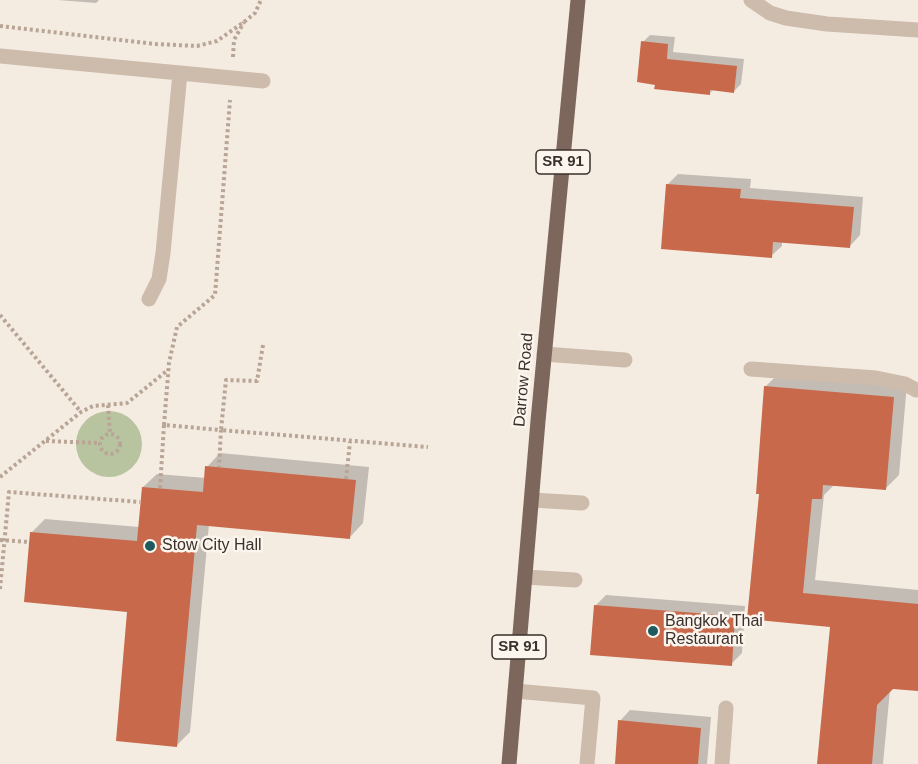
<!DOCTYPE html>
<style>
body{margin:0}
canvas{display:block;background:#f4ebe1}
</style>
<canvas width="918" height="764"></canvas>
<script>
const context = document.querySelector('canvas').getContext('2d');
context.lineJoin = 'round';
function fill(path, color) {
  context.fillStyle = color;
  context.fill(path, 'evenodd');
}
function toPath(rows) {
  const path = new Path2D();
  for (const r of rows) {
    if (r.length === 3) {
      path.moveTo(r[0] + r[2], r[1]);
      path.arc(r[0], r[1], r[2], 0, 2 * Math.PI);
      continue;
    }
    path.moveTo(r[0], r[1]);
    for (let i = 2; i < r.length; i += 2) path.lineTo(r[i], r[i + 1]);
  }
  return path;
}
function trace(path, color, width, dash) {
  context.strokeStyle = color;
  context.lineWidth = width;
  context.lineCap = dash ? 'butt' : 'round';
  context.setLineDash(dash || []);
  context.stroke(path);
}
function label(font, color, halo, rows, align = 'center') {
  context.font = font + ' Arial,sans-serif';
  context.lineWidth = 5;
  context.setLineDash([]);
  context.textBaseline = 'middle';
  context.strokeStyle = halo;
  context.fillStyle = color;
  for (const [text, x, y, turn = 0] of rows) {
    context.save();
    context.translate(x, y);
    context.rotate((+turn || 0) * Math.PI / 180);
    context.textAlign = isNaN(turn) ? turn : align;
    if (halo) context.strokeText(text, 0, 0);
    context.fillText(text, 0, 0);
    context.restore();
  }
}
const green = toPath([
 [109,444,33]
]);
const shadow = toPath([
 [58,0,99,0,96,3],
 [650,35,675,37,673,52,744,59,741,84,734,91,714,89,709,94,656,83,643,42],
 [678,174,751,179,750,188,863,197,860,235,850,246,782,241,782,246,771,256,667,185],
 [779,373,907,384,899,475,886,488,834,485,824,495,815,580,918,590,918,689,893,687,890,690,883,764,818,764,831,626,748,618,760,493,766,386],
 [220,453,369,467,363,523,350,537,209,524,190,732,177,745,129,610,32,532,45,519,139,527,143,487,157,474,206,478,207,467],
 [606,595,745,606,742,653,731,664,595,606],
 [630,710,711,717,707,764,616,764,620,721]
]);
const building = toPath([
 [641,41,668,44,667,59,737,66,734,93,710,90,710,95,654,89,655,85,637,82],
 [666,184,741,189,740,198,854,207,850,248,773,242,772,258,661,249],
 [764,386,894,397,886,490,823,485,822,499,812,499,803,593,918,604,918,691,893,689,877,705,872,764,817,764,830,627,747,619,759,494,756,494],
 [205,466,356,480,350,539,197,525,177,747,116,741,127,612,24,602,30,532,137,541,142,487,203,492],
 [594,605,735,616,732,666,590,655],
 [618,720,701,728,698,764,615,764]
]);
const path = toPath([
 [0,26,155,44,197,46,217,41,244,22,255,13,261,0],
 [233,57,234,40,244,22],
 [0,315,81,412],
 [263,345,257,381,226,380,221,430,428,447],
 [108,405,110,434],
 [164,425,169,363,177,327,215,295,230,100],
 [110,444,10],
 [46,441,99,443],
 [0,477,81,412,93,406,127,403,168,370],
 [346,479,350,442],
 [160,488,164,425,221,430,219,467],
 [0,540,29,542],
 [0,589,9,492,140,502]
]);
const lane = toPath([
 [0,56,180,73],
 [149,299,159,279,163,253,180,73,263,81],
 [544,354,625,360],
 [751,369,876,378,905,384,916,390],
 [532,500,582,503],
 [525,577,575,580],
 [515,691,593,698,587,764],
 [722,764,726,708]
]);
const street = toPath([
 [751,0,770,13,786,18,827,24,918,30]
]);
const primary = toPath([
 [509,764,538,421,578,0]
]);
const markers = [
 [150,546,6,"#1f5a5e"],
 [653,631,6,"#1f5a5e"]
];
const shields = [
 [563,162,54],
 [519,647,54]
];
const shieldNames = [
 ["SR 91",563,162],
 ["SR 91",519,647]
];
const streetNames = [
 ["Darrow Road",524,380,-85]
];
const poiNames = [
 ["Stow City Hall",162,546],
 ["Bangkok Thai",665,622],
 ["Restaurant",665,640]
];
fill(green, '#b8c4a0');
fill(shadow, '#0003');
fill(building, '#c8694b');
trace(path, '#b9a596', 4, [3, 3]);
trace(lane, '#cdbbac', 15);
trace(street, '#cdbbac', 15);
trace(primary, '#7d675c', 15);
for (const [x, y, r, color] of markers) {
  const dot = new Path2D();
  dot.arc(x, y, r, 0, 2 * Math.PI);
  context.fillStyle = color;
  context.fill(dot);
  trace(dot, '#fbf5ee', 2);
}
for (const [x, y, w] of shields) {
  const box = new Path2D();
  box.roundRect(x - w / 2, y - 12, w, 24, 4.5);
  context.fillStyle = '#fbf5ee';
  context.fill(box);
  trace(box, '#3b302b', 1.5);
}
label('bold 15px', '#3b302b', null, shieldNames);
label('16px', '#3b302b', '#fbf5ee', streetNames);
label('16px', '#3b302b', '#fbf5ee', poiNames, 'left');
</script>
